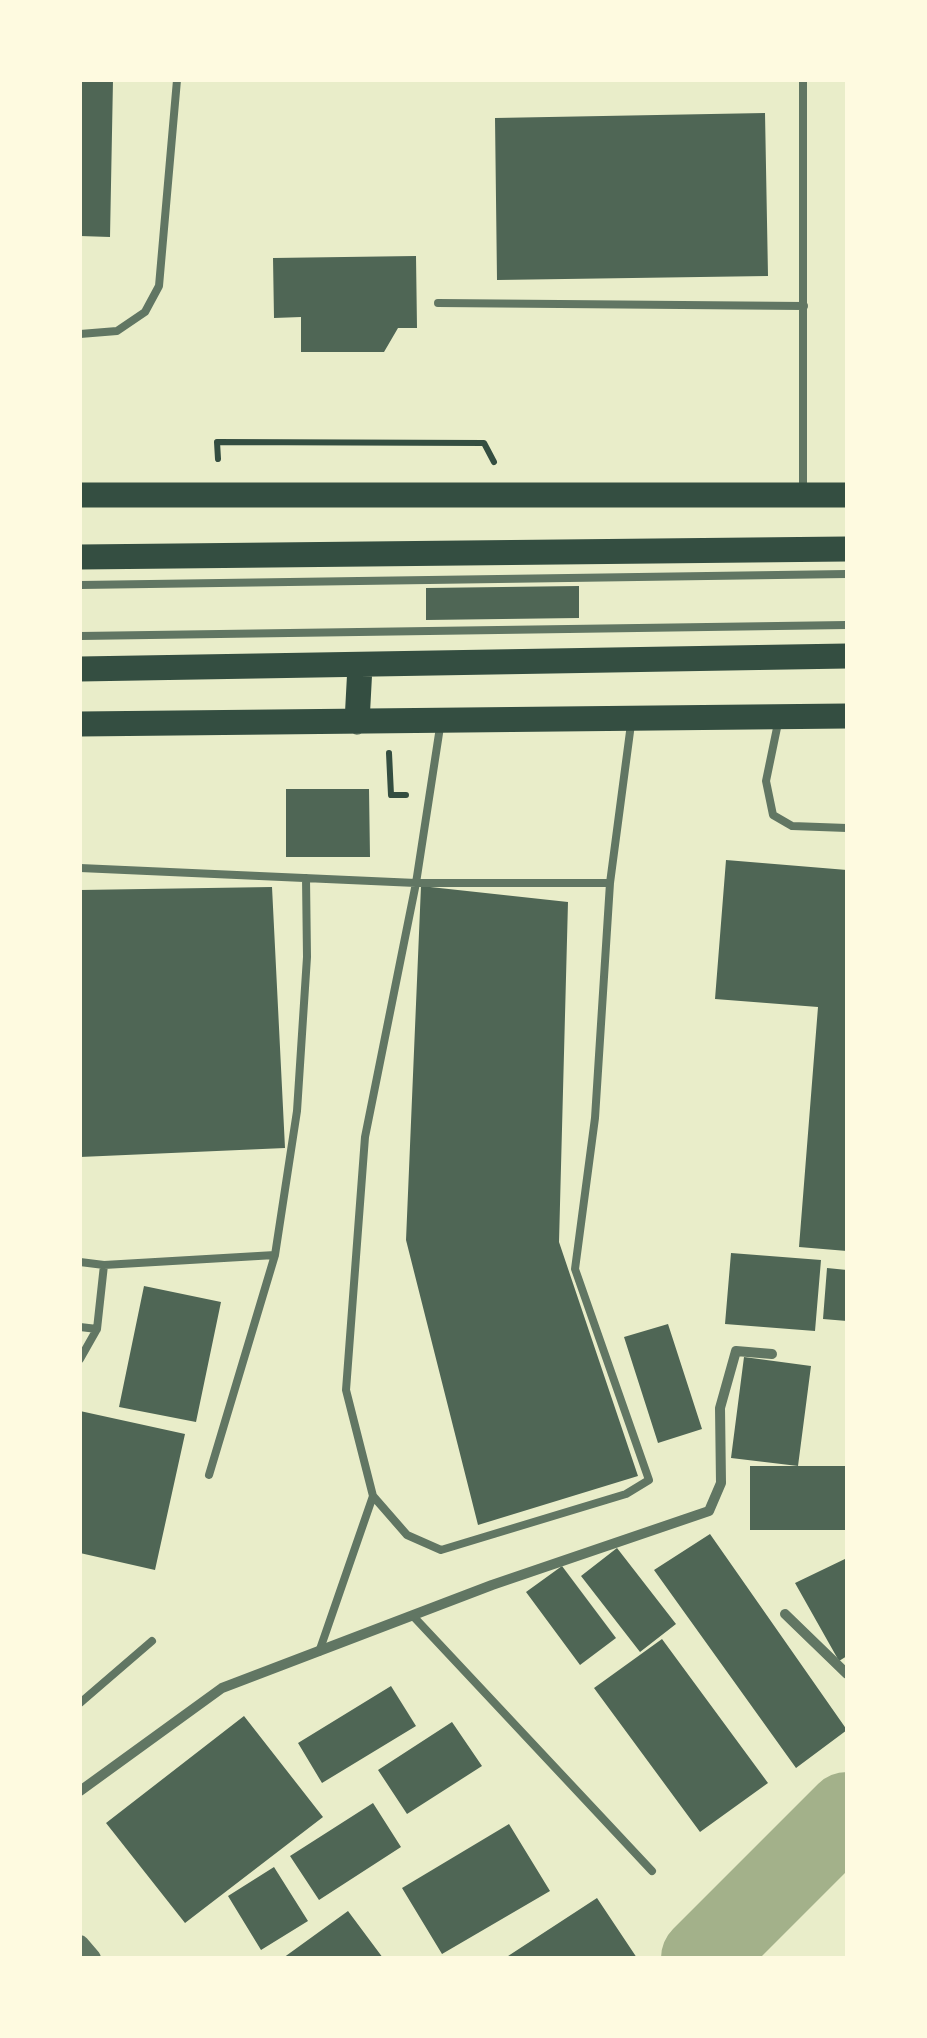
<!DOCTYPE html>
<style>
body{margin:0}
#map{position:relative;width:927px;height:2038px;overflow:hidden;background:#e9edc9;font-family:Barlow,sans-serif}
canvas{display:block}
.frame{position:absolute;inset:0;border:82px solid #fefae0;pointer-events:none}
</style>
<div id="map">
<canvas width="927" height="2038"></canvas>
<div class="frame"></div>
</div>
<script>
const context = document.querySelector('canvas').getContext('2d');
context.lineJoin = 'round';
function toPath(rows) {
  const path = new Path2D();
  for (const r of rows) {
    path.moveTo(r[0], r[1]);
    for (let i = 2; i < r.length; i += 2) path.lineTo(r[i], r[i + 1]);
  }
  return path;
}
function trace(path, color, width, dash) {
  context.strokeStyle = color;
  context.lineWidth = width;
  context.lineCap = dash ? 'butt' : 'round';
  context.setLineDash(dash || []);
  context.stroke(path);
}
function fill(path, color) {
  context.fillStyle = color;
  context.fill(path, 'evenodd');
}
const river = toPath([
 [702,1958,847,1813]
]);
const building = toPath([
 [80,80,113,80,110,237,80,236],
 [765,113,768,276,497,280,495,118],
 [416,256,417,328,398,328,384,352,301,352,301,317,274,318,273,258],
 [579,586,579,618,426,620,426,588],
 [286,789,369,789,370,857,286,857],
 [726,860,847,870,847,1251,799,1247,818,1007,715,999],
 [421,886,568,902,559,1242,638,1476,478,1525,406,1240],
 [272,887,285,1148,80,1157,80,890],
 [731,1253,821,1260,815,1331,725,1324],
 [827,1268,847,1270,847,1321,823,1319],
 [144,1286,221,1302,196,1422,119,1407],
 [668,1324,702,1429,658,1443,624,1337],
 [744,1357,811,1366,798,1466,731,1458],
 [80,1411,185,1434,155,1570,80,1553],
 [750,1466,847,1466,847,1530,750,1530],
 [710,1534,847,1730,796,1768,654,1570],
 [617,1548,676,1624,640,1652,581,1576],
 [847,1558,847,1656,839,1661,795,1583],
 [562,1566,616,1638,580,1665,526,1592],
 [662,1639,768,1783,700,1832,594,1688],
 [391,1686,416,1726,322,1783,298,1743],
 [244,1716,323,1817,185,1923,106,1823],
 [452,1722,482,1766,407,1814,378,1770],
 [373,1803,401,1847,319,1900,290,1856],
 [509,1824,550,1891,442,1954,402,1888],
 [274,1867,308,1921,261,1950,228,1896],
 [597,1898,637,1958,505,1958],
 [348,1911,383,1958,283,1958]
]);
const path = toPath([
 [218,459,217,442,484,443,494,462],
 [389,753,391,795,406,795]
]);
const service = toPath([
 [438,303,804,306],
 [80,334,117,331,145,312,159,286,177,80],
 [803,493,803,80],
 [80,585,847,574],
 [80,636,847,625],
 [778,723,766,781,773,815,792,826,847,828],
 [440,727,416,883,365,1137,346,1390,373,1496,407,1535,441,1550,626,1494,649,1480,575,1269,595,1118,610,883,631,724],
 [80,868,416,883,610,883],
 [80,1262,104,1265],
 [80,1327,97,1329],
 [80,1359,97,1329,104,1265,275,1255],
 [209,1475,275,1255,297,1111,307,957,306,878],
 [413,1616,652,1871],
 [319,1652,373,1496],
 [80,1703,152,1641]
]);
const minor = toPath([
 [785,1614,847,1674],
 [80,1791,222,1688,492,1585,709,1511,721,1483,720,1408,736,1351,772,1354]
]);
const tertiary = toPath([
 [80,1944,92,1958]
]);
const primary = toPath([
 [80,495,847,495],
 [80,557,847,549],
 [80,669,847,656],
 [357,722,360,666],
 [80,724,847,716]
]);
trace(river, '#a3b18a', 82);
fill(building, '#4f6655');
trace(path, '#344e41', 6);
trace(service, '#617663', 8);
trace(minor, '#617663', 10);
trace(tertiary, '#617663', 18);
trace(primary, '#344e41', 25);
</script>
